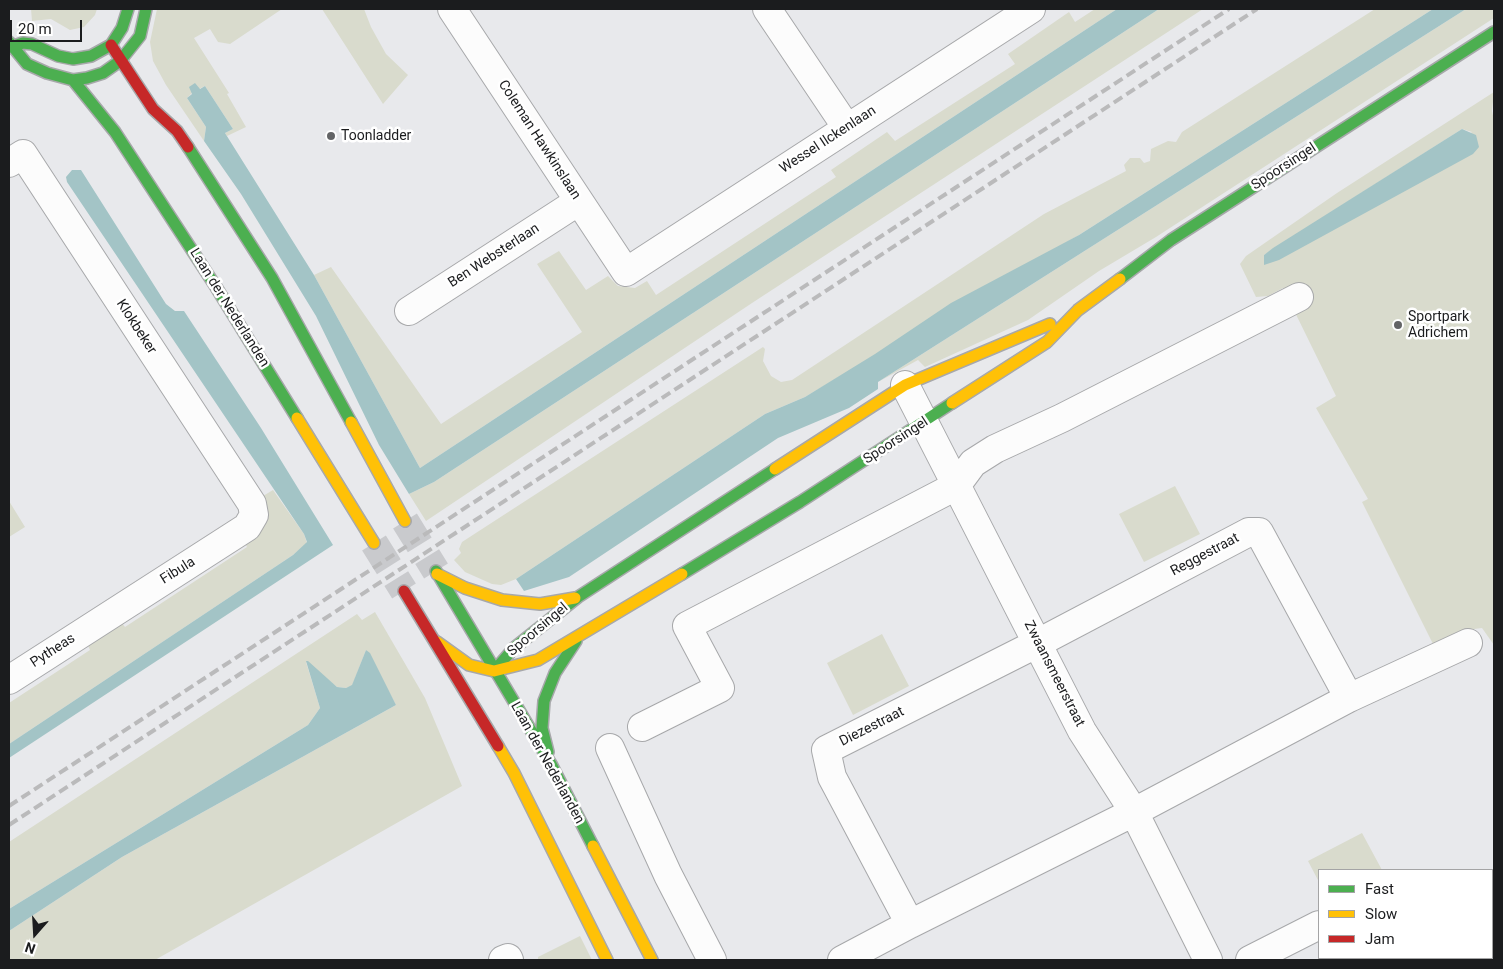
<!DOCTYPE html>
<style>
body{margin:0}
#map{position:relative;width:1503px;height:969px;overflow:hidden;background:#e8e9ec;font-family:Roboto,sans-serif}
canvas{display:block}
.frame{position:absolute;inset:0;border:10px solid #1b1c1e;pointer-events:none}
.legend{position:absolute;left:1318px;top:869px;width:175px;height:90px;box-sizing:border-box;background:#fff;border:1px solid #a4a4a5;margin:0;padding:6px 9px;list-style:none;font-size:15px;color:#1b1c1e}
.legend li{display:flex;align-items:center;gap:10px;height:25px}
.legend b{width:25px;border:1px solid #a4a4a5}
.north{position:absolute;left:10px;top:909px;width:50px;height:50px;-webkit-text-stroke:4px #fff;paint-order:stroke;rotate:199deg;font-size:14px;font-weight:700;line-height:20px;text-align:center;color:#1b1c1e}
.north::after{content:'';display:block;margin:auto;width:18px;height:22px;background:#1b1c1e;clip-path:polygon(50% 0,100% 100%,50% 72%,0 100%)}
.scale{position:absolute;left:10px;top:20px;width:72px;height:22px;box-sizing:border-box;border:2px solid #1b1c1e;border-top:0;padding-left:6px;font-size:15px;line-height:18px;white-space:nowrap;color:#1b1c1e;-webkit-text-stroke:4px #fff;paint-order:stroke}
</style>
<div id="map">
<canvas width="1503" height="969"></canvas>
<div class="frame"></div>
<ul class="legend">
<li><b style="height:6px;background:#4caf50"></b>Fast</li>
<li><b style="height:6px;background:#ffc107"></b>Slow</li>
<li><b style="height:6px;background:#c62828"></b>Jam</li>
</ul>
<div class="north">N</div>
<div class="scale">20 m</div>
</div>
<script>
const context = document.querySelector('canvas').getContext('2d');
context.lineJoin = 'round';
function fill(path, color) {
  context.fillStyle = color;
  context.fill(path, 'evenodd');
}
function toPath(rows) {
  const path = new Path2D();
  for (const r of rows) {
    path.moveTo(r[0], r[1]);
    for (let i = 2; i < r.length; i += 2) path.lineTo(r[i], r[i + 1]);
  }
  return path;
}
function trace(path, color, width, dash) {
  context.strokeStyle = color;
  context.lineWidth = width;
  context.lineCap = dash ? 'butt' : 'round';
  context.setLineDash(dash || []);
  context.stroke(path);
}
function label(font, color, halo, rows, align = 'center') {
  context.font = font + ' Roboto,sans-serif';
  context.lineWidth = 5;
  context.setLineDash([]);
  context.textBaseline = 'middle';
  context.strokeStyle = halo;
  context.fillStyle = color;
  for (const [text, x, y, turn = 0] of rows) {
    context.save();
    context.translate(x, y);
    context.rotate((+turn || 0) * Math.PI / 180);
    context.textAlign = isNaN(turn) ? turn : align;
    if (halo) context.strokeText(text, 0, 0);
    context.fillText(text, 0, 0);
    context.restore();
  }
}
const green = toPath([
 [31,9,97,9,95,15,84,27,70,30,51,19,32,21],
 [157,9,282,9,230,44,218,42,210,29,194,38,229,93,227,94,246,127,227,136,225,133,233,129,205,86,193,92,187,98,206,127,204,141,166,85,153,61,150,42],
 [322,9,364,9,371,27,386,54,408,75,383,104],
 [1095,9,1117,9,420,468,314,275,331,267,441,424,582,332,537,264,559,251,586,290,608,276,618,286,635,288,647,281,656,295,836,177,831,170,887,132,895,141,1015,64,1008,54,1069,12,1075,22],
 [1159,9,1203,9,752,303,426,521,409,494,434,482],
 [1375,9,1433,9,1079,235,805,397,765,414,516,579,501,585,492,584,465,572,454,560,461,553,459,549,462,542,763,347,765,349,763,361,771,376,781,382,792,380,1044,214,1126,171,1124,165,1130,158,1140,158,1144,163,1150,161,1151,149,1168,141,1176,142,1182,132],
 [1466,9,1494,9,1494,18,1156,237,1099,271,1028,320,925,367,918,360,878,382],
 [1494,92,1492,111,1494,120,1494,645,1482,628,1474,629,1436,650,1362,502,1368,499,1316,408,1336,396,1283,288,1268,296,1256,297,1240,264,1246,256,1337,193],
 [1462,129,1472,132,1264,264,1264,255],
 [1175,486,1200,534,1144,562,1119,514],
 [273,490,304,534,307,543,293,555,9,744,9,703,90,650,87,643,121,622,125,627,247,547,243,539,263,496],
 [9,501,25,527,9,537],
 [375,612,425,698,462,786,155,960,9,960,9,931,122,857,396,705,366,650,352,686,346,688,337,687,306,662,320,708,308,725,9,909,9,842,357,614,362,620],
 [882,634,909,686,853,715,827,663],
 [1362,833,1382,870,1319,870,1319,882,1308,861],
 [580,936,592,960,538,960,538,957]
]);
const water = toPath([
 [1117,9,1159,9,434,482,409,494,379,445,316,316,241,194,204,141,206,127,187,98,192,94,189,87,195,83,200,89,205,86,233,129,225,133,314,275,420,468],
 [1433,9,1466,9,878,382,878,389,849,408,778,438,569,577,524,591,516,579,765,414,805,397,875,354,951,303,1079,235],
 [1462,129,1476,135,1479,147,1473,154,1279,260,1264,265,1264,255,1273,248],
 [72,170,81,170,166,304,175,311,184,311,261,428,333,545,9,758,9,744,293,555,307,542,304,534,67,182,66,177],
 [366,650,370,653,396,705,122,857,9,931,9,909,308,725,320,708,306,661,308,661,337,687,346,688,352,685]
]);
const secondaryTunnel = toPath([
 [405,521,436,571],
 [374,543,404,591]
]);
const street = toPath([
 [452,9,626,272,1031,9],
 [767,9,847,128],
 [9,163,23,154,252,504,254,515,247,527,9,680],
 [409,311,579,201],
 [905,385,1082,731,1134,812,1208,960],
 [1249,532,1259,532,1349,698,1134,812,910,924,832,777,826,750,1038,643,1249,532],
 [1349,698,1468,643],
 [642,727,720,688,687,626,956,486,973,463,995,449,1062,418,1299,297],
 [610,748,668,875,712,960],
 [1480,958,1481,960],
 [503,960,508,958,509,960],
 [842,960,910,924],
 [1250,960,1319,925]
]);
const fast = toPath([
 [9,42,27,64,47,73,73,80,87,78,103,73,120,61,140,36,146,9],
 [11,47,23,43,32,44,58,56,73,59,91,56,111,45,122,28,128,9],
 [73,80,115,132,216,287,297,418],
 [188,147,272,278,351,422],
 [1120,279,1171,240,1494,32],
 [436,571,551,764,593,846],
 [682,574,800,502,952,403],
 [494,671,514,648,578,597,775,469],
 [548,752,542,728,544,701,555,673,576,641]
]);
const slow = toPath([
 [952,403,1047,342,1078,310,1120,279],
 [297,418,374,543],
 [351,422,405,521],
 [775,469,905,385,1050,324],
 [437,574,465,588,502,600,540,604,575,598],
 [437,642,469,665,494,671,538,660,682,574],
 [498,746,514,773,607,960],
 [593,846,652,960]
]);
const jam = toPath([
 [111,45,153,109,177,131,188,147],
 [404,591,498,746]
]);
const rail = toPath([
 [9,806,1229,9],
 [9,825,1257,9]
]);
const markers = [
 [331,136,5,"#636466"],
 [1398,325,5,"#636466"]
];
const poiNames = [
 ["Toonladder",341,136],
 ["Sportpark",1408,317],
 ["Adrichem",1408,333]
];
const streetNames = [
 ["Coleman Hawkinslaan",539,140,57],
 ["Wessel Ilckenlaan",828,140,-33],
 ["Spoorsingel",1284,167,-33],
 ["Ben Websterlaan",494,256,-33],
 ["Laan der Nederlanden",229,308,58],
 ["Klokbeker",136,327,57],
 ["Spoorsingel",896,441,-33],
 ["Reggestraat",1205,555,-28],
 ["Fibula",178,571,-32],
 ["Spoorsingel",538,630,-40],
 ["Pytheas",53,651,-33],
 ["Zwaansmeerstraat",1054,674,63],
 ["Diezestraat",872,727,-27],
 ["Laan der Nederlanden",547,763,61]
];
fill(green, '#d9dbcd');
fill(water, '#a3c4c6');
trace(secondaryTunnel, '#c9cacd', 28, [28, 14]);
trace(street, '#a7a8aa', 30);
trace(fast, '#a7a8aa', 14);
trace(slow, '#a7a8aa', 14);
trace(jam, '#a7a8aa', 14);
trace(street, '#fcfcfc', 28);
trace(fast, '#4caf50', 11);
trace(slow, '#ffc107', 11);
trace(jam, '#c62828', 11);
trace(rail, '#bababb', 4, [10, 5]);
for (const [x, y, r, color] of markers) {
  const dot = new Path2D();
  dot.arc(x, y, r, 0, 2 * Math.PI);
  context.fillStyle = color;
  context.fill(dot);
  trace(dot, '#fff', 2);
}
label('14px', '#1b1c1e', '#fff', poiNames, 'left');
label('14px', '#1b1c1e', '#fff', streetNames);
</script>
